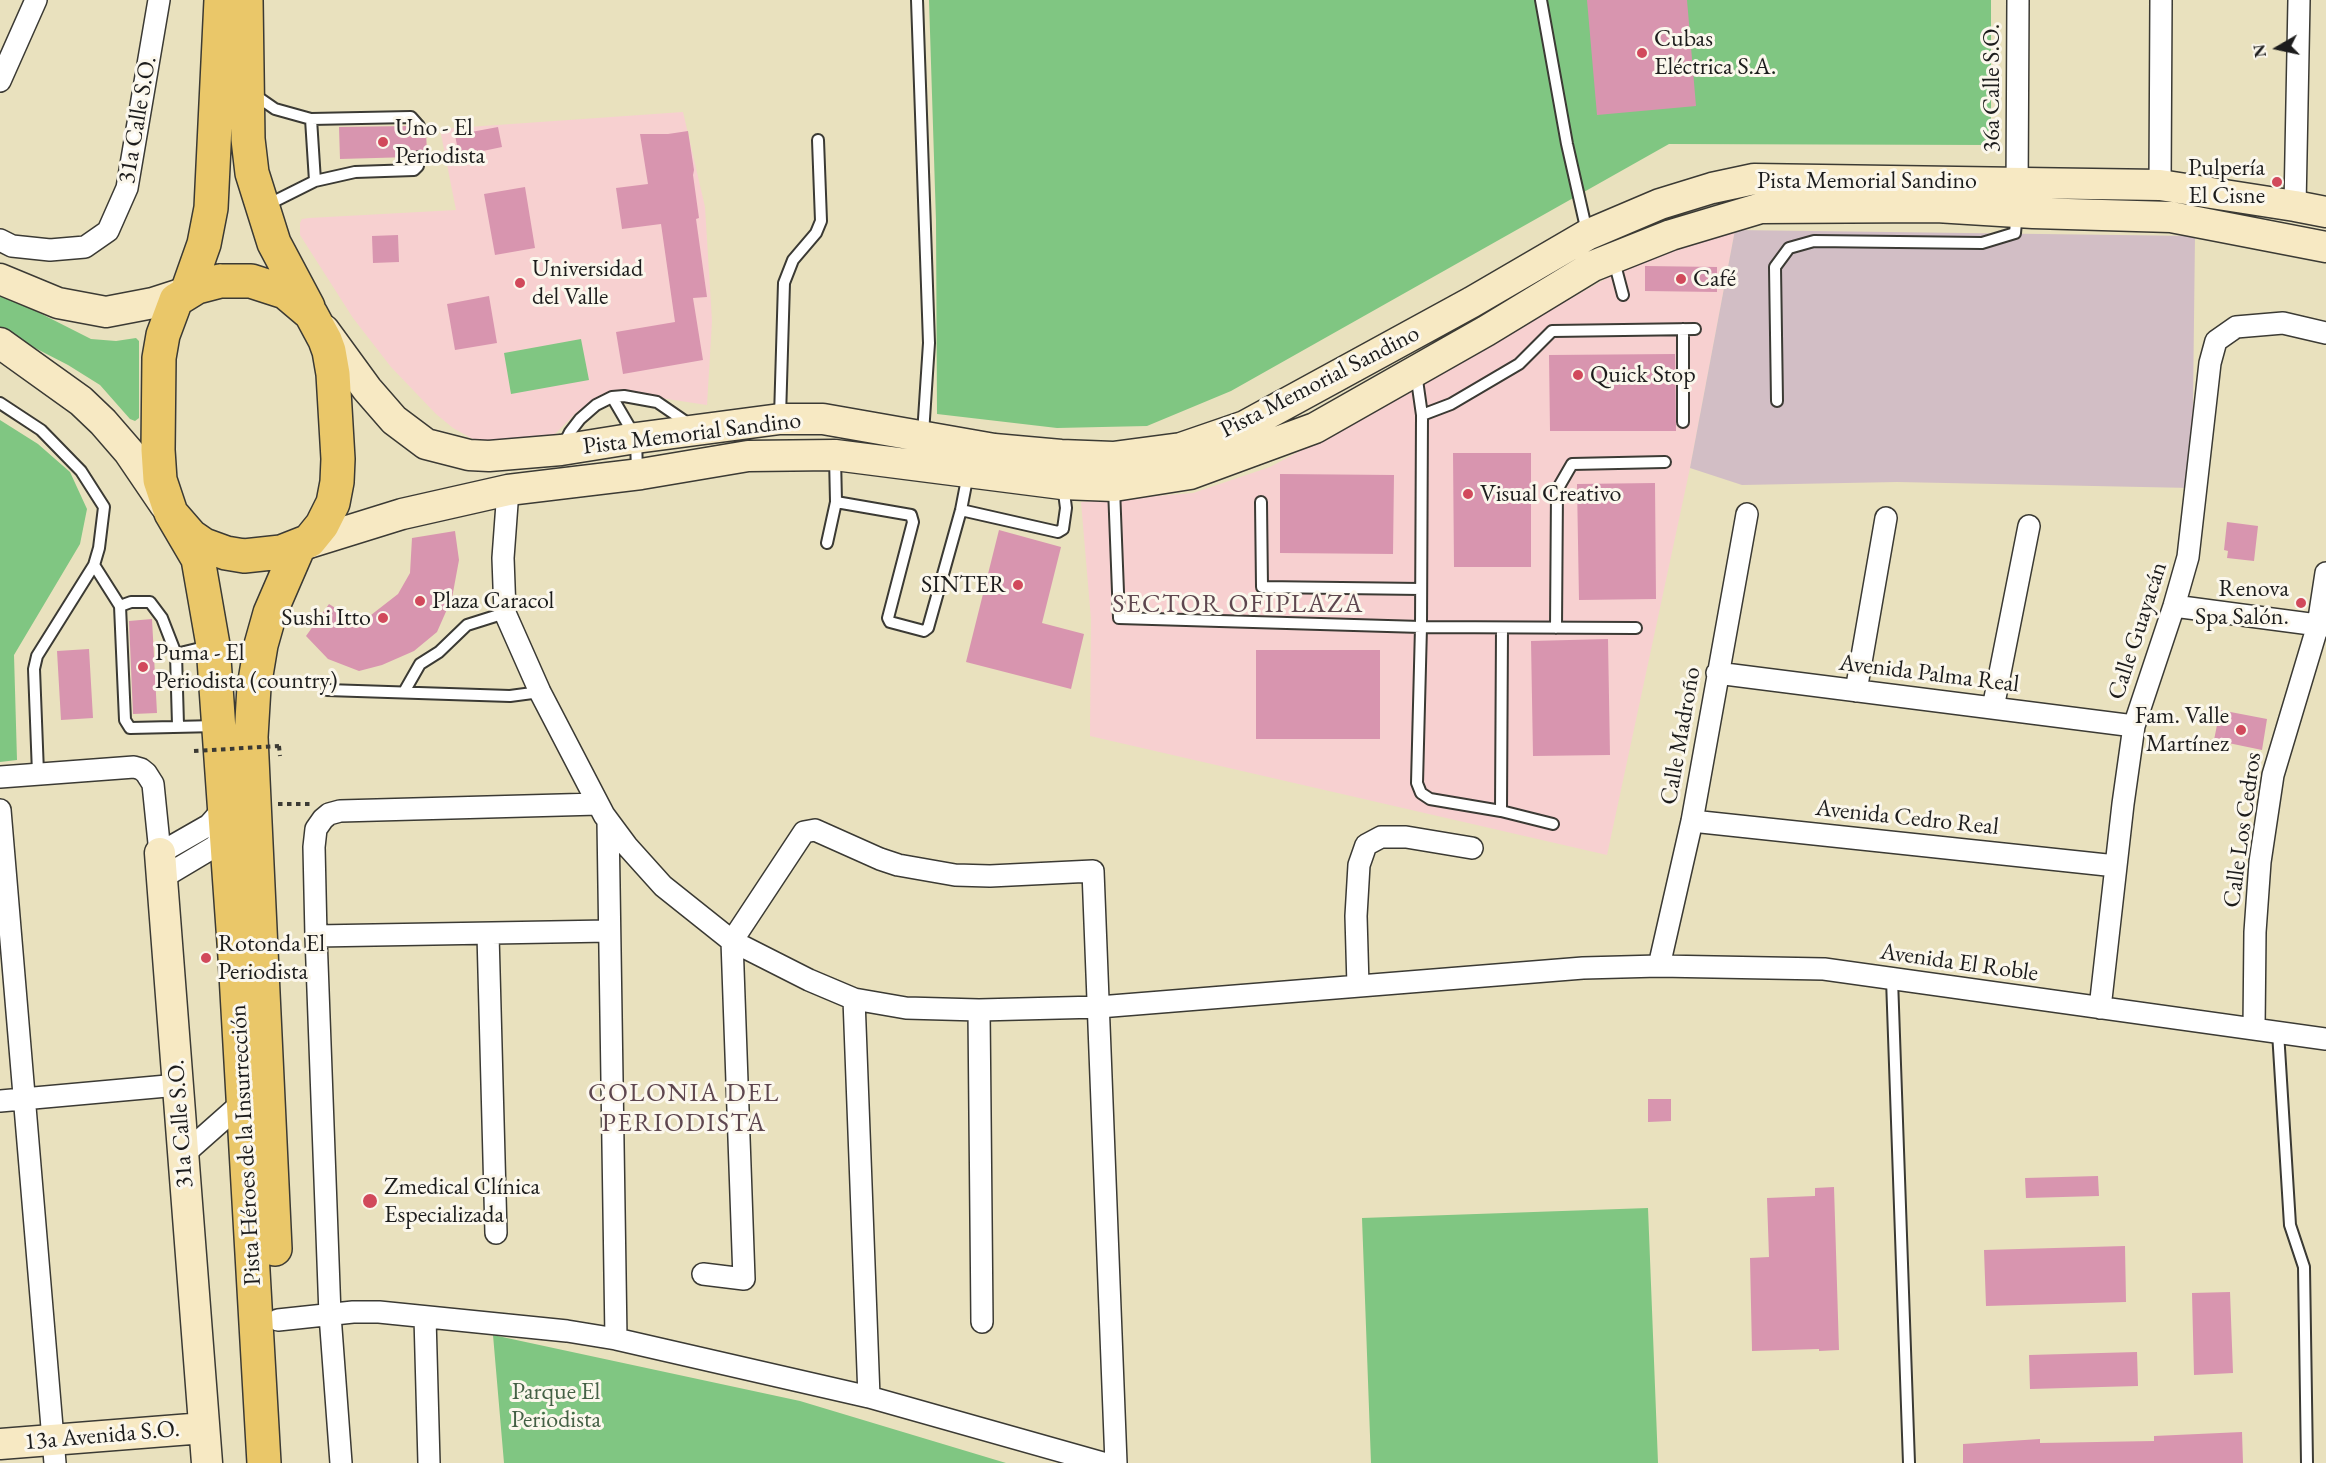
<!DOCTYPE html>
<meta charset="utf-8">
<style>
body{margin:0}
#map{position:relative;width:2326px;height:1463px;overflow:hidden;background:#e9e1be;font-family:"EB Garamond",serif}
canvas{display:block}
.north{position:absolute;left:2248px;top:18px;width:60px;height:60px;-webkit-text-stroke:4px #fbf7ec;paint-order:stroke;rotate:261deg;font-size:16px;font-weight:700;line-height:24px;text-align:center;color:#1c1c1c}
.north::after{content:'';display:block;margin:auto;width:21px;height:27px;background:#1c1c1c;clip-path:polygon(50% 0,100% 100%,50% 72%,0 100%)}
</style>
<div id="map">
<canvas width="2326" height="1463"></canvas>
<div class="north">N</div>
</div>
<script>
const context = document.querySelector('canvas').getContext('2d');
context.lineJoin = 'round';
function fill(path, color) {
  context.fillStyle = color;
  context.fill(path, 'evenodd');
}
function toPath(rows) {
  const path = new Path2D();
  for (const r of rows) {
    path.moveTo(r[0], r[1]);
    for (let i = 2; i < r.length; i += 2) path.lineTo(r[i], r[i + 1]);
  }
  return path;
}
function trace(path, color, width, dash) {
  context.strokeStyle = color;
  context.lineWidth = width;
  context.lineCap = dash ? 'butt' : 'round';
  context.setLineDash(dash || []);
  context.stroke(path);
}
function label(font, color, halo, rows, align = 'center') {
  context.font = font + ' "EB Garamond",serif';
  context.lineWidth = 6;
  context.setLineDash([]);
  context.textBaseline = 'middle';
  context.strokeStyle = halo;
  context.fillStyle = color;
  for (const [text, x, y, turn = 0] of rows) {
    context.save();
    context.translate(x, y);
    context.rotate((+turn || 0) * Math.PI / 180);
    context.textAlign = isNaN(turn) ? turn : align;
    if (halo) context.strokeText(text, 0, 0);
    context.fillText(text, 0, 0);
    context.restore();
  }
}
const built = toPath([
 [683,112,705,207,712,321,707,405,647,396,607,396,592,401,577,412,550,439,480,443,453,428,436,414,391,367,353,318,300,235,300,223,302,219,309,218,456,210,440,129],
 [1735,230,1690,468,1607,855,1090,736,1091,619,1081,502,1193,493,1270,467,1404,395,1442,371,1623,269,1662,252]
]);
const industrial = toPath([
 [1735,230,2195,236,2192,488,1897,482,1742,485,1690,468]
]);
const green = toPath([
 [929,0,1991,0,1991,145,1669,144,1231,391,1147,426,1057,428,937,414,936,221],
 [0,293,91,339,116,341,136,338,139,341,139,418,135,421,130,419,100,385,68,365,0,330],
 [581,339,589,380,511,394,504,353],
 [0,420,38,444,70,472,87,509,80,544,14,655,17,760,0,762],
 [1648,1208,1658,1463,1371,1463,1362,1218],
 [493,1335,800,1401,1006,1463,504,1463]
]);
const building = toPath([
 [1587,0,1687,0,1696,106,1597,115],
 [409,126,417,133,423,132,426,128,427,157,424,151,419,150,413,152,411,157,340,159,339,127],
 [498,127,502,147,459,156,455,135],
 [688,131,694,170,693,175,699,218,696,219,707,297,693,298,703,360,623,374,616,332,675,322,661,224,622,229,616,188,648,184,640,134,668,134],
 [525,187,535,248,495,255,484,194],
 [398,235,399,262,373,263,372,236],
 [1645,266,1717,267,1717,292,1645,291],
 [489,296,497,343,455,350,447,304],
 [1675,354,1676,431,1550,431,1549,355],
 [1453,453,1531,453,1531,567,1454,567],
 [1280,474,1394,475,1393,554,1280,553],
 [1655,483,1656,599,1579,600,1577,484],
 [2227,522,2258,526,2254,561,2227,558,2228,551,2224,550],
 [999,530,1061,547,1042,623,1084,634,1071,689,966,662],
 [455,531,459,560,452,598,437,632,414,651,382,665,359,671,328,659,306,636,329,604,353,619,371,615,398,594,410,573,412,538],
 [152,619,157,713,133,714,129,621],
 [1608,639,1610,755,1533,756,1531,641],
 [89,649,93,718,61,720,57,651],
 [1256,650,1380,650,1380,739,1256,739],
 [2220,710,2267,719,2262,750,2214,740],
 [1648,1099,1671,1099,1671,1121,1648,1122],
 [2098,1176,2099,1196,2026,1198,2025,1178],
 [1834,1187,1839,1350,1819,1351,1819,1349,1752,1351,1750,1258,1769,1257,1767,1198,1815,1196,1815,1188],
 [2125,1246,2126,1302,1986,1306,1984,1250],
 [2230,1292,2233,1373,2194,1375,2192,1293],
 [2137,1352,2138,1386,2030,1389,2029,1355],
 [2242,1432,2243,1463,1963,1463,1963,1444,2040,1439,2040,1443,2154,1441,2154,1436]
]);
const path = toPath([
 [279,746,280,756],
 [278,804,312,804]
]);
const lane = toPath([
 [917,0,929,343,923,434],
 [1541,0,1567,144,1587,232],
 [252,93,275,109,311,119,411,117,419,126],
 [311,119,315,181],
 [265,206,315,181,355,172,414,170,418,166,419,157],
 [1614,261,1623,295],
 [1683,329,1683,422],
 [1416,373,1422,415,1421,627,1417,783,1421,793,1430,799,1501,811,1553,824],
 [612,397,636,438,637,473],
 [1777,401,1775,267,1789,248,1814,241,1982,243,2015,233,2017,212],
 [0,403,41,430,81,471,104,507,99,548,94,565,37,656,34,669,38,773],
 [1422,415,1451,404,1519,364,1552,331,1695,329],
 [780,417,784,283,793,260,816,233,821,221,818,140],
 [563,446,570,432,580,419,596,405,612,397,624,396,657,402,689,424],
 [1114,488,1119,618,1421,627,1636,628],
 [836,502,911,515,913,522,888,618,890,622,924,631,928,628,961,510,968,474],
 [1261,502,1262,587,1421,589],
 [961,510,1058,532,1063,529,1066,508,1063,485],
 [827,543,836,502,835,457],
 [94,565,120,606,131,602,150,602,162,618,176,654,178,725],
 [120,606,125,720,130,728,217,726],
 [1556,628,1557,490,1572,464,1665,462],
 [176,654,209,646],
 [327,690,510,696,540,692],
 [404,692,420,664,439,652,467,625,505,613],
 [1501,811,1502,628],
 [1892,979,1909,1463],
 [2278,1032,2290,1225,2304,1267,2307,1463]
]);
const street = toPath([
 [0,81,36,0],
 [2160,185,2161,0],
 [2017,194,2018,0],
 [2295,206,2299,0],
 [0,240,12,246,50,250,85,247,108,231,127,188,159,0],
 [508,490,503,558,505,613,540,692,604,815,627,846,663,886,732,941,809,980,854,999,906,1008,979,1010,1099,1007,1583,968,1659,966,1824,969,2326,1039],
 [2174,606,2326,626],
 [1717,673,2134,726],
 [1856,691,1886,518],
 [1993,708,2029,526],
 [0,777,134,767,141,769,146,773,153,784,160,853,209,825,225,807],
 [0,810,55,1463],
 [608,821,616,1339],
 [1692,821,2116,866],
 [162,878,214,847,226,834],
 [488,934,496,1233],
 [316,936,609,931],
 [1659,966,1692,821,1747,514],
 [1358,986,1356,916,1359,865,1366,845,1381,837,1406,837,1472,848],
 [854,999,869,1397],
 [2100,1008,2123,804,2134,726,2174,606,2188,557,2210,363,2216,341,2236,327,2283,323,2326,333],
 [979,1010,982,1322],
 [2254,1029,2255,932,2260,862,2273,775,2318,625,2326,573],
 [0,1101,178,1085],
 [183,1155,244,1101],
 [703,1274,744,1279,732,941,804,832,815,830,880,859,898,865,955,875,990,876,1093,871,1116,1463],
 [425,1317,429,1463],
 [278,1320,353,1312,379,1312,567,1331,616,1339,869,1397,1103,1463],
 [341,1463,330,1315,316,936,314,847,316,829,323,819,329,814,340,811,598,804]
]);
const secondary = toPath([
 [0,279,58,303,106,312,153,303,187,292],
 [324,330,367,389,394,420,426,444,469,455,489,456,561,450,636,438,780,419,823,419,994,449,1061,455,1113,457,1181,448,1245,426,1472,302,1587,235,1660,204,1712,188,1754,179,2160,185,2295,206,2326,212],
 [0,343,81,401,103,422,129,452,165,505],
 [299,546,402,514,508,490,641,474,748,456,835,455,1062,484,1114,486,1190,474,1315,428,1486,331,1593,266,1671,235,1761,208,1936,207,2033,213,2171,217,2326,247],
 [160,853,207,1463],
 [0,1444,204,1428]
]);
const primary = toPath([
 [246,0,248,139,252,173,274,243,308,307],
 [220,281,251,281,285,292,311,314,325,340,329,351,333,374,338,459,337,482,333,503,322,525,309,541,281,552,244,556,226,553,204,545,191,536,171,513,160,480,158,450,159,358,163,335,176,300,197,287,220,281],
 [187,292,204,244,211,208,221,0],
 [171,513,198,559,213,645,235,957,264,1463],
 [275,1249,251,737,254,687,261,645,270,613,299,546]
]);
const pathBridge = toPath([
 [194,751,279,746]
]);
const markers = [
 [1642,53,6,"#d1495b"],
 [383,142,6,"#d1495b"],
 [2277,182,6,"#d1495b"],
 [1681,279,6,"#d1495b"],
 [520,283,6,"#d1495b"],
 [1578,375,6,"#d1495b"],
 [1468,494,6,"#d1495b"],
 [1018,585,6,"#d1495b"],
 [420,601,6,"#d1495b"],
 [2301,603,6,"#d1495b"],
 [383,618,6,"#d1495b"],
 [143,667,6,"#d1495b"],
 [2241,730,6,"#d1495b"],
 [206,958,6,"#d1495b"],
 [370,1201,8,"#d1495b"]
];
const poiNames = [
 ["Cubas",1654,39],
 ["Eléctrica S.A.",1654,67],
 ["Uno - El",395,128],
 ["Periodista",395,156],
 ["Pulpería",2265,168,"right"],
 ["El Cisne",2265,196,"right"],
 ["Universidad",532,269],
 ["del Valle",532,297],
 ["Café",1693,279],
 ["Quick Stop",1590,375],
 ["Visual Creativo",1480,494],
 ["SINTER",1006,585,"right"],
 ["Renova",2289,589,"right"],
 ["Spa Salón.",2289,617,"right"],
 ["Plaza Caracol",432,601],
 ["Sushi Itto",371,618,"right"],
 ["Puma - El",155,653],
 ["Periodista (country)",155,681],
 ["Fam. Valle",2229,716,"right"],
 ["Martínez",2229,744,"right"],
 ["Rotonda El",218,944],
 ["Periodista",218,972],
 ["Zmedical Clínica",384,1187],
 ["Especializada",384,1215]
];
const streetNames = [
 ["36a Calle S.O.",1992,88,-90],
 ["31a Calle S.O.",138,120,-80],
 ["Pista Memorial Sandino",1867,181],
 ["Pista Memorial Sandino",1320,382,-27],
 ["Pista Memorial Sandino",692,434,-7],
 ["Calle Guayacán",2138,631,-72],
 ["Avenida Palma Real",1929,674,7],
 ["Calle Madroño",1681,736,-80],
 ["Avenida Cedro Real",1907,818,6],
 ["Calle Los Cedros",2243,830,-82],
 ["Avenida El Roble",1959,963,8],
 ["31a Calle S.O.",181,1124,-94],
 ["Pista Héroes de la Insurrección",246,1145,-93],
 ["13a Avenida S.O.",102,1436,-5]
];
const parkNames = [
 ["Parque El",556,1392],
 ["Periodista",556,1420]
];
const neighbourhoodNames = [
 ["SECTOR OFIPLAZA",1238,605],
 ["COLONIA DEL",684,1094],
 ["PERIODISTA",684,1124]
];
fill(built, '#f7d0d0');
fill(industrial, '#d2bec5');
fill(green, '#80c682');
fill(building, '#d895af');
trace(lane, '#3b3a34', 14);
trace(street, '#3b3a34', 24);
trace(secondary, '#3b3a34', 33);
trace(primary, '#3b3a34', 36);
trace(path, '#3b3a34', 4, [4.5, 4.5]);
trace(lane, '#fff', 10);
trace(street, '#fff', 21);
trace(secondary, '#f7e9c3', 30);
trace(primary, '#eac769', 33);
trace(pathBridge, '#3b3a34', 4, [4.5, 4.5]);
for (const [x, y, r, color] of markers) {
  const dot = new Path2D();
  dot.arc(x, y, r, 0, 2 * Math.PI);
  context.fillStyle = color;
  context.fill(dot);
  trace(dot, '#fbf7ec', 2);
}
label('24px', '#1c1c1c', '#fbf7ec', poiNames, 'left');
label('24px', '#1c1c1c', '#fbf7ec', streetNames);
label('24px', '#446045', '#fbf7ec', parkNames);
context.letterSpacing = '1.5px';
label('26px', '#5e464f', '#fbf7ec', neighbourhoodNames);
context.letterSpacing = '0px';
</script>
